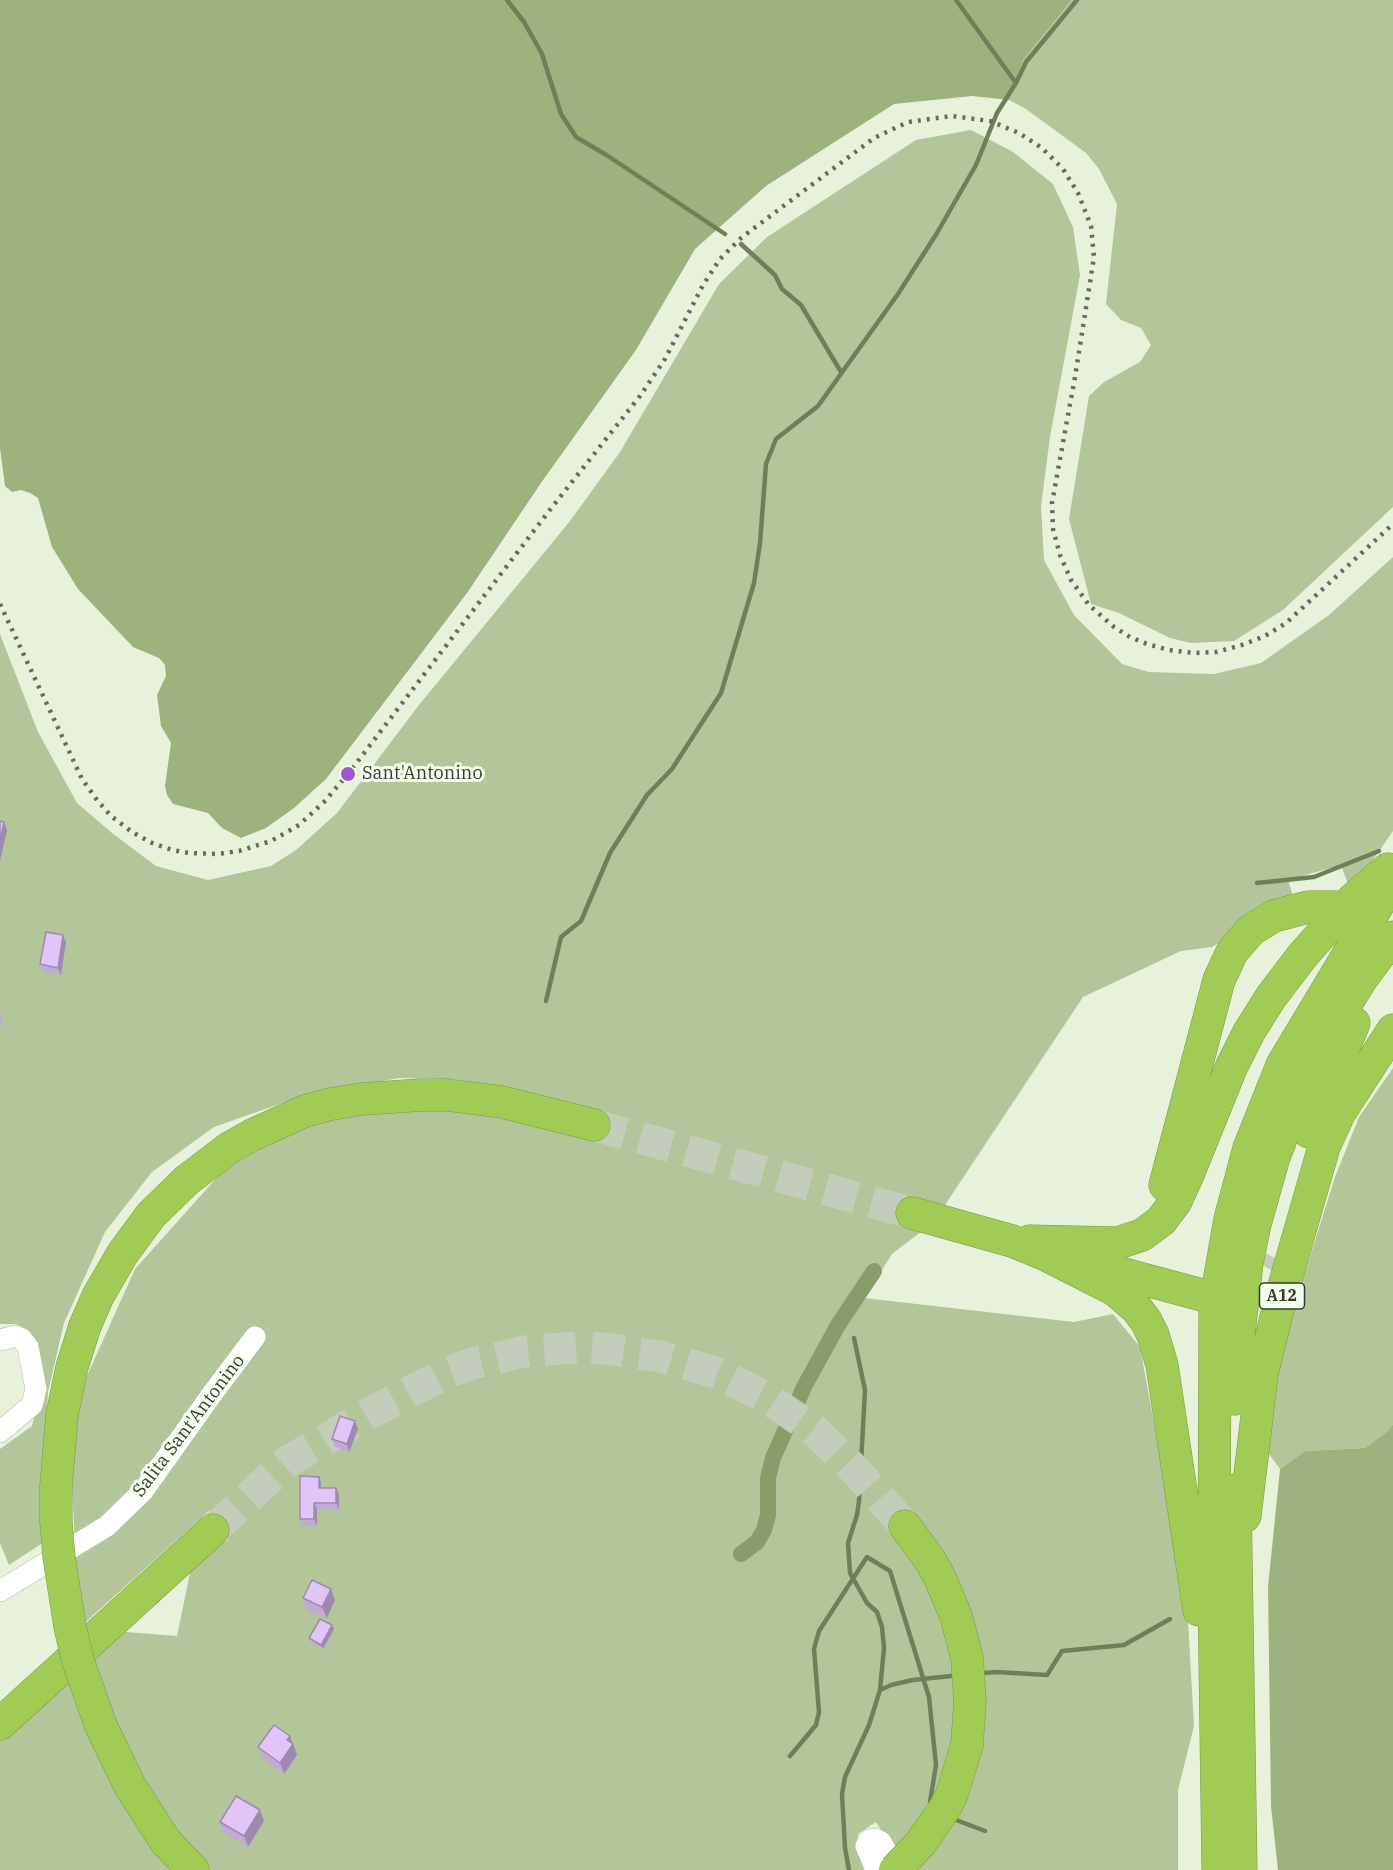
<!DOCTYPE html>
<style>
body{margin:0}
canvas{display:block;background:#e8f2db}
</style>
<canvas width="1393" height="1870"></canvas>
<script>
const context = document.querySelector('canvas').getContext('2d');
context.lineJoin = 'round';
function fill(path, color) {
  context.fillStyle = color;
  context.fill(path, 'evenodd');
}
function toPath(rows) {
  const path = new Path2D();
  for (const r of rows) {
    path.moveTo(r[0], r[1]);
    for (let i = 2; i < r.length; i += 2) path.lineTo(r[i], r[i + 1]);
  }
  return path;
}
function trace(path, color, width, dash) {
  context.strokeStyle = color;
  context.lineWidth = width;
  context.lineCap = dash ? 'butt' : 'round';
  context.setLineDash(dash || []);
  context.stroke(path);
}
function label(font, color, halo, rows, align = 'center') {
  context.font = font + ' "IBM Plex Serif",serif';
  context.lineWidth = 6;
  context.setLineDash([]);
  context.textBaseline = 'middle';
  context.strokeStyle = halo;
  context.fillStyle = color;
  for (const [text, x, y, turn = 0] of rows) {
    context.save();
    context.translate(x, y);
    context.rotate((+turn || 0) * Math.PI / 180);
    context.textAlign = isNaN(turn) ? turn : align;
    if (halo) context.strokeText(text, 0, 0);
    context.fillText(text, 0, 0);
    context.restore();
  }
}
const green = toPath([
 [1072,0,1393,0,1393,507,1283,610,1234,641,1191,643,1170,638,1119,613,1091,604,1069,519,1089,396,1104,382,1140,362,1151,345,1141,328,1121,320,1106,304,1117,204,1099,169,1086,153,1026,109,1009,100,1023,60],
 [971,130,1013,152,1053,184,1073,227,1080,275,1050,437,1041,506,1044,560,1074,615,1122,664,1149,672,1214,674,1261,663,1329,615,1393,557,1393,831,1351,892,1341,865,1288,880,1293,896,1212,947,1181,951,1083,997,945,1205,912,1198,926,1228,892,1254,864,1298,1074,1322,1113,1314,1140,1347,1187,1603,1194,1726,1178,1790,1178,1870,906,1870,876,1822,858,1834,856,1850,867,1870,0,1870,0,1734,114,1631,177,1636,192,1563,228,1540,209,1511,79,1628,71,1462,82,1387,135,1269,229,1164,316,1121,382,1107,452,1109,588,1132,603,1139,611,1132,612,1123,604,1111,455,1079,400,1078,311,1093,214,1127,152,1172,105,1232,64,1323,48,1392,41,1544,9,1565,0,1543,0,1449,32,1426,42,1381,29,1334,16,1324,0,1324,0,634,38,732,77,803,112,833,156,866,208,880,271,866,296,850,337,813,419,705,570,521,620,452,719,284,767,237,916,140],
 [1393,1068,1393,1424,1389,1430,1365,1448,1305,1451,1280,1469,1269,1454,1270,1424,1278,1373,1298,1295,1335,1177,1359,1117]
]);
const forest = toPath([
 [0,0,1072,0,1023,60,1009,100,972,96,894,104,766,186,695,249,636,350,541,483,467,593,326,779,294,808,266,828,241,838,222,828,208,813,173,804,167,795,165,786,171,743,161,726,157,695,166,676,165,665,159,658,133,647,78,589,52,547,38,498,30,493,21,490,12,492,5,486,0,448],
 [1393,1424,1393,1870,1278,1870,1271,1806,1268,1587,1280,1469,1305,1451,1365,1448,1389,1430]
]);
const stream = toPath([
 [507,0,524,22,542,54,561,114,576,137,608,156,725,234],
 [956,0,1016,83],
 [741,244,775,275,782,289,801,305,841,372],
 [1257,883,1314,877,1379,851],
 [546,1001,561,937,581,921,610,853,647,795,672,769,721,693,754,583,760,543,766,464,776,439,818,406,898,294,937,233,976,165,997,113,1016,83,1026,62,1077,0],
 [984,1673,996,1672,1047,1675,1062,1651,1124,1645,1170,1619],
 [880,1690,891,1685,913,1680,951,1676],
 [790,1756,816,1725,819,1712,814,1649,819,1631,867,1557,890,1571,929,1697,936,1765,930,1802,932,1805],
 [951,1818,985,1831],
 [849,1870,845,1848,842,1794,845,1777,869,1725,880,1690,884,1648,882,1627,877,1612,867,1603,850,1573,848,1543,857,1515,859,1501,865,1390,854,1338]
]);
const canal = toPath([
 [741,1554,757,1542,764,1530,768,1515,768,1478,773,1458,804,1387,838,1325,874,1271]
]);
const highwayTunnel = toPath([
 [594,1125,912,1213],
 [1227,1294,1252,1282,1260,1274,1271,1256],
 [213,1530,287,1462,372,1412,448,1372,474,1363,527,1351,582,1347,609,1349,663,1357,717,1373,767,1398,814,1430,854,1469,905,1526]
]);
const minor = toPath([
 [0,1340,15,1336,22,1339,28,1347,36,1389,32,1405,0,1432],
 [0,1591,107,1526,143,1491,212,1394,255,1337],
 [876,1870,866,1846,869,1840,875,1839,881,1842,897,1870]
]);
const highway = toPath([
 [1309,1132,1354,1023],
 [1165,1185,1219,980,1232,952,1251,930,1274,916,1308,907,1335,907],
 [912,1213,1012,1241,1046,1255,1115,1290,1137,1309,1146,1321,1153,1335,1162,1365,1199,1610],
 [1030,1241,1118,1243,1142,1235,1161,1221,1176,1201,1187,1177,1231,1068,1249,1032,1271,997,1303,955,1353,899,1388,869],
 [1094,1266,1202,1295],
 [1235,1399,1238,1341,1247,1263,1255,1224,1274,1157,1299,1092,1328,1033,1362,978,1393,937],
 [62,1415,72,1367,85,1326,98,1296,123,1253,151,1215,187,1180,229,1148,252,1135,305,1111,331,1104,362,1099,420,1095,448,1095,502,1102,594,1125],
 [1235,1490,1241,1870],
 [1245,1516,1262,1374,1282,1293,1324,1147,1340,1112,1393,1030],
 [905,1526,930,1560,940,1578,956,1616,967,1658,970,1701,967,1745,952,1794,945,1808],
 [0,1724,213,1530],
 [166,1842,193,1870],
 [1218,1870,1214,1591,1215,1304,1230,1219,1249,1148,1282,1065,1393,880]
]);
const rail = toPath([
 [0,604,82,779,97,800,111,816,132,832,152,843,172,850,189,853,218,854,239,851,271,841,299,825,324,802,348,774,549,511,640,396,665,359,703,285,720,259,741,238,874,138,908,122,952,116,990,121,1019,133,1042,148,1063,169,1078,193,1091,226,1094,257,1075,377,1052,503,1053,529,1060,555,1071,580,1089,605,1114,627,1130,637,1147,644,1169,650,1194,653,1216,652,1242,645,1265,636,1286,623,1393,524]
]);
const highwayBridge = toPath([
 [62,1415,56,1486,56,1521,59,1557,70,1627,78,1661,101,1726,130,1786,166,1842],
 [895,1870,920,1844,945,1808]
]);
const wall = toPath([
 [66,942,61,975,43,971,40,964],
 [0,1010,3,1026,0,1026],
 [355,1421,358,1429,349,1452,335,1447,332,1439],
 [319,1477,321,1483,321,1488,336,1488,339,1495,339,1509,317,1509,317,1526,303,1526,300,1519],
 [331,1589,335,1600,327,1618,307,1610,303,1598],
 [334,1629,323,1649,311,1642,309,1638],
 [290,1736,297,1755,284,1774,262,1758,258,1747],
 [260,1810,264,1821,248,1847,224,1833,220,1822]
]);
const shadedWall = toPath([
 [4,822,7,830,0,861,0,841],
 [63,935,66,942,61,975,58,968],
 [355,1421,358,1429,349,1452,347,1444],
 [319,1477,321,1483,321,1495,319,1488],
 [336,1488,339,1495,339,1509,336,1503],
 [314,1503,317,1509,317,1526,314,1519],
 [331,1589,335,1600,327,1618,322,1607],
 [332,1625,334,1629,323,1649,321,1645],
 [290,1736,297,1755,284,1774,280,1763,287,1740],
 [260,1810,264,1821,248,1847,244,1836]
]);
const building = toPath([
 [0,821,4,822,0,841,0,821],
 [46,932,63,935,58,968,40,964,46,932],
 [340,1416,355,1421,347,1444,332,1439,340,1416],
 [300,1476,319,1477,319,1488,336,1488,336,1503,314,1503,314,1519,300,1519,300,1476],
 [312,1580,331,1589,322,1607,303,1598,312,1580],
 [320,1619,332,1625,321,1645,309,1638,320,1619],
 [274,1725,290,1736,287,1740,293,1744,280,1763,258,1747,274,1725],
 [236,1796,260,1810,244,1836,220,1822,236,1796]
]);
const markers = [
 [348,774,8,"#9f59cd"]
];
const shields = [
 [1282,1296,45]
];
const shieldNames = [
 ["A12",1282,1296]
];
const poiNames = [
 ["Sant'Antonino",362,774]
];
const streetNames = [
 ["Salita Sant'Antonino",189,1426,-53]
];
fill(green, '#b3c699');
fill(forest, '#9db37e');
trace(stream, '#6f8059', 4.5);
trace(canal, '#889e6a', 16);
trace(highwayTunnel, '#c4cdb9', 32, [32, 16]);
trace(minor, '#b3bda7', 22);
trace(highway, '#7b9948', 33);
trace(minor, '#fff', 21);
trace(highway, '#a0cb55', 32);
trace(rail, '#656b5e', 4.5, [3, 6]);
trace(highwayBridge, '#7b9948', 33, []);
trace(highwayBridge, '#a0cb55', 32);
fill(wall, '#c2a9d6');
fill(shadedWall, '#9e8aae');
fill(building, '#e1c5f9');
trace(building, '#9e8aae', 1.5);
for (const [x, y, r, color] of markers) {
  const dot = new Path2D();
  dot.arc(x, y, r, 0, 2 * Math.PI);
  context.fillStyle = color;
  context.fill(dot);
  trace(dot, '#f6ffec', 2);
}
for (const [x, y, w] of shields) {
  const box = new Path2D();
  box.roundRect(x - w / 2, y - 13, w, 26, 4.5);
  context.fillStyle = '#f6ffec';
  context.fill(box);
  trace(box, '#363b31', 1.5);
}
label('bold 16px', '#363b31', null, shieldNames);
label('18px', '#363b31', '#f6ffec', poiNames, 'left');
label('18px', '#363b31', '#f6ffec', streetNames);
</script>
